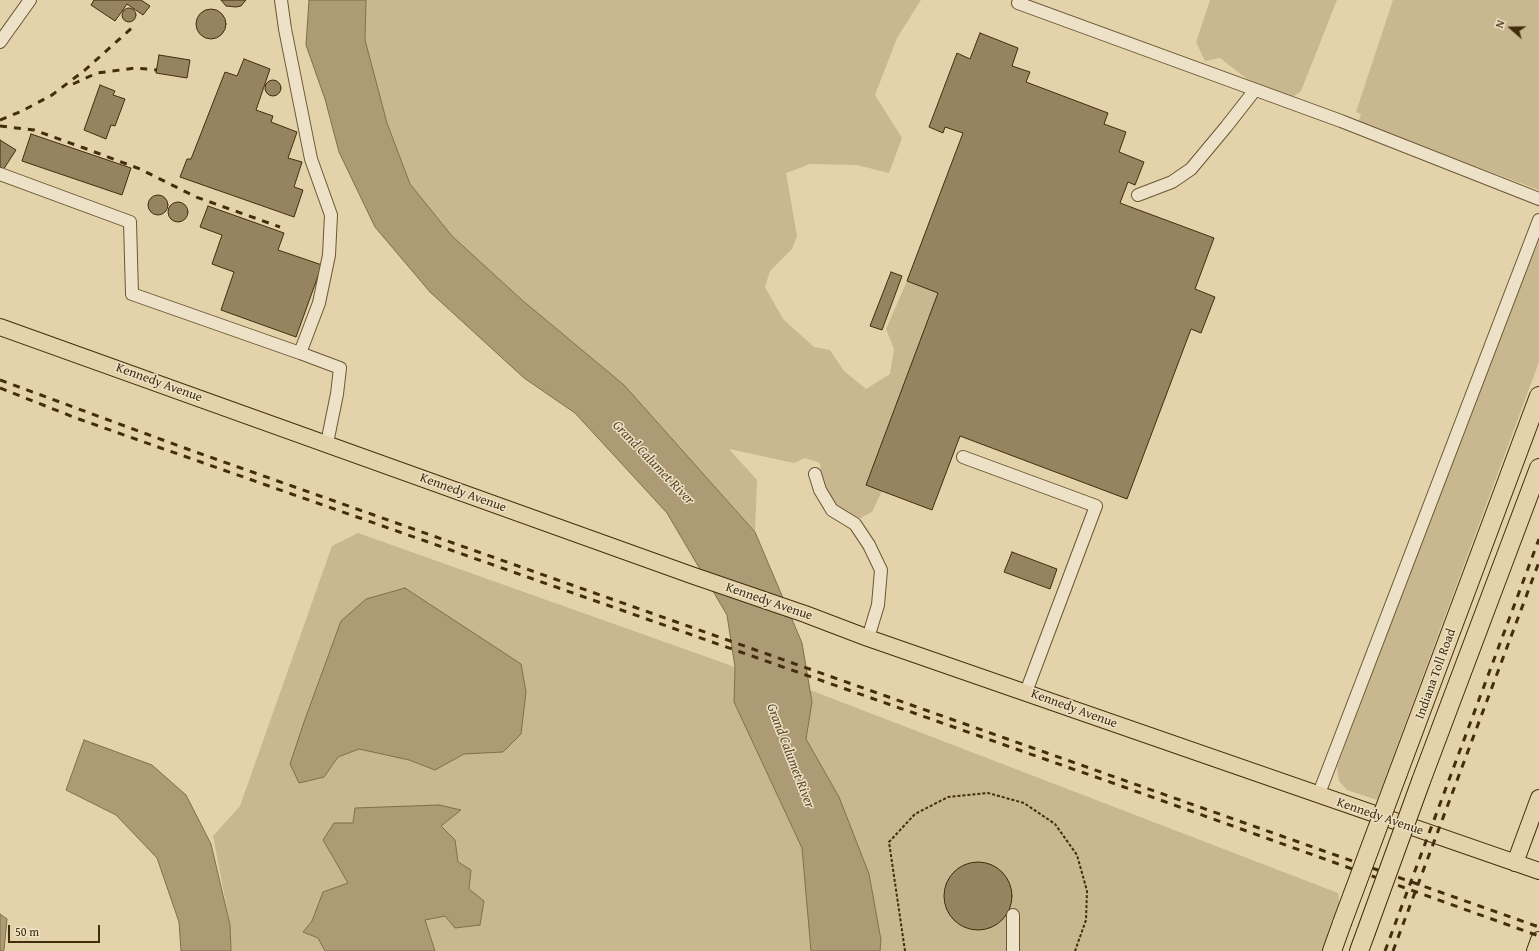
<!DOCTYPE html>
<style>
body{margin:0}
#map{position:relative;width:1539px;height:951px;overflow:hidden;background:#e4d3aa;font-family:"Gentium Book Plus",serif}
canvas{display:block}
.north{position:absolute;left:1491px;top:8px;width:40px;height:40px;-webkit-text-stroke:3px #ede2c8;paint-order:stroke;rotate:290deg;font-size:11px;font-weight:700;line-height:16px;text-align:center;color:#422d0d}
.north::after{content:'';display:block;margin:auto;width:14px;height:18px;background:#422d0d;clip-path:polygon(50% 0,100% 100%,50% 72%,0 100%)}
.scale{position:absolute;left:8px;top:925px;width:92px;height:18px;box-sizing:border-box;border:2px solid #422d0d;border-top:0;padding-left:5px;font-size:12px;line-height:14px;white-space:nowrap;color:#422d0d;-webkit-text-stroke:3px #ede2c8;paint-order:stroke}
</style>
<div id="map">
<canvas width="1539" height="951"></canvas>
<div class="north">N</div>
<div class="scale">50 m</div>
</div>
<script>
const context = document.querySelector('canvas').getContext('2d');
context.lineJoin = 'round';
function fill(path, color) {
  context.fillStyle = color;
  context.fill(path, 'evenodd');
}
function toPath(rows) {
  const path = new Path2D();
  for (const r of rows) {
    if (r.length === 3) {
      path.moveTo(r[0] + r[2], r[1]);
      path.arc(r[0], r[1], r[2], 0, 2 * Math.PI);
      continue;
    }
    path.moveTo(r[0], r[1]);
    for (let i = 2; i < r.length; i += 2) path.lineTo(r[i], r[i + 1]);
  }
  return path;
}
function trace(path, color, width, dash) {
  context.strokeStyle = color;
  context.lineWidth = width;
  context.lineCap = dash ? 'butt' : 'round';
  context.setLineDash(dash || []);
  context.stroke(path);
}
function label(font, color, halo, rows, align = 'center') {
  context.font = font + ' "Gentium Book Plus",serif';
  context.lineWidth = 3;
  context.setLineDash([]);
  context.textBaseline = 'middle';
  context.strokeStyle = halo;
  context.fillStyle = color;
  for (const [text, x, y, turn = 0] of rows) {
    context.save();
    context.translate(x, y);
    context.rotate((+turn || 0) * Math.PI / 180);
    context.textAlign = isNaN(turn) ? turn : align;
    if (halo) context.strokeText(text, 0, 0);
    context.fillText(text, 0, 0);
    context.restore();
  }
}
const green = toPath([
 [366,0,921,0,897,38,875,95,902,138,889,173,857,165,810,164,786,173,797,236,792,249,770,271,765,287,783,319,814,347,830,350,844,371,866,389,890,374,894,349,886,329,907,281,938,293,866,484,882,491,872,512,853,522,836,513,823,491,820,463,805,458,794,463,729,449,757,480,755,532,624,385,522,300,452,236,410,184,387,123,365,40],
 [1210,0,1337,0,1301,91,1293,97,1278,93,1254,84,1255,82,1247,79,1220,58,1205,61,1196,42],
 [1393,0,1539,0,1539,190,1358,123,1361,114,1356,112],
 [1539,241,1539,362,1377,800,1347,790,1339,781,1337,767,1495,346],
 [358,533,735,667,734,702,802,848,811,951,231,951,230,925,213,836,240,806,332,546],
 [810,690,1338,893,1342,923,1332,951,880,951,881,940,869,874,806,739,812,702]
]);
const water = toPath([
 [309,0,366,0,365,40,387,123,410,184,452,236,522,300,624,385,755,532,802,643,812,702,806,739,839,797,869,874,881,940,880,951,811,951,802,848,734,702,735,667,727,615,667,513,575,413,524,378,430,292,375,227,339,152,325,99,306,45,309,0],
 [405,588,521,664,526,692,521,734,503,752,464,754,435,770,409,760,359,749,338,757,324,777,299,783,290,764,304,722,341,621,366,599,405,588],
 [84,740,152,765,186,795,211,844,230,925,231,951,181,951,179,922,157,858,116,815,66,790,84,740],
 [439,805,461,810,441,826,455,840,458,862,471,870,469,889,484,901,480,925,455,928,445,916,425,920,435,951,325,951,318,938,303,932,312,921,323,892,348,883,323,840,334,823,353,823,355,808,439,805],
 [0,914,7,919,4,950,3,951,0,951,0,914]
]);
const building = toPath([
 [94,0,141,0,150,6,143,15,127,4,115,21,91,5,94,0],
 [221,0,246,0,241,6,236,7,226,6,221,0],
 [129,15,7],
 [211,24,15],
 [980,33,1018,48,1012,66,1030,72,1026,82,1108,113,1104,124,1126,132,1119,152,1144,162,1135,185,1128,182,1120,203,1214,238,1195,289,1215,297,1201,333,1191,329,1127,499,960,436,932,510,866,485,938,293,907,281,963,133,945,127,943,133,929,127,957,53,970,59,980,33],
 [159,55,190,60,187,78,156,73,159,55],
 [244,59,270,69,256,110,273,116,271,122,297,132,288,158,302,162,294,187,303,190,294,217,180,177,187,159,191,159,225,72,237,76,244,59],
 [273,88,8],
 [100,85,115,91,113,95,125,99,115,126,111,125,106,139,84,130,100,85],
 [31,134,131,168,122,195,22,161,31,134],
 [0,140,16,150,3,170,0,168,0,140],
 [158,205,10],
 [178,212,10],
 [208,206,284,233,278,250,322,265,296,337,221,310,234,272,212,264,222,235,200,227,208,206],
 [891,272,902,276,882,330,870,326,891,272],
 [1012,552,1057,569,1050,589,1004,572,1012,552],
 [978,896,34]
]);
const path = toPath([
 [905,951,889,842,915,814,948,797,988,793,1024,803,1055,824,1077,855,1087,891,1086,920,1075,951]
]);
const minor = toPath([
 [281,0,285,29,311,159,331,215,329,255,319,303,300,353,340,368,337,394,327,443],
 [1018,3,1341,121,1539,199],
 [0,42,30,0],
 [0,174,130,222,132,294,300,353],
 [1138,195,1172,182,1191,169,1226,127,1255,90],
 [963,457,1096,506,1026,692],
 [815,474,820,490,832,510,855,524,869,545,881,570,878,605,868,638],
 [1318,796,1539,220],
 [1013,915,1013,951]
]);
const major = toPath([
 [0,327,694,576,805,614,868,638,1539,871],
 [1515,863,1539,798],
 [1535,951,1539,940]
]);
const highway = toPath([
 [1398,773,1539,396],
 [1421,781,1539,468],
 [1332,951,1342,923],
 [1359,951,1366,932]
]);
const rail = toPath([
 [73,84,97,73,136,68,157,70],
 [0,120,22,111,52,95,85,70,134,26],
 [0,126,34,130,84,148,140,169,196,197,280,227],
 [0,380,190,450,1539,927],
 [0,388,76,418,178,454,1124,787,1539,936],
 [1385,951,1539,539],
 [1393,951,1539,562]
]);
const highwayBridge = toPath([
 [1342,923,1398,773],
 [1366,932,1421,781]
]);
const streetNames = [
 ["Kennedy Avenue",159,383,20],
 ["Kennedy Avenue",463,493,20],
 ["Kennedy Avenue",769,602,19],
 ["Indiana Toll Road",1436,674,-70],
 ["Kennedy Avenue",1074,709,20],
 ["Kennedy Avenue",1380,817,19]
];
const waterNames = [
 ["Grand Calumet River",653,463,46],
 ["Grand Calumet River",790,756,69]
];
fill(green, '#c8b78f');
fill(water, '#ad9b75');
trace(water, '#826f4b', 1);
fill(building, '#96835f');
trace(building, '#422d0d', 1);
trace(minor, '#6a5634', 14);
trace(major, '#422d0d', 18);
trace(highway, '#422d0d', 20);
trace(path, '#422d0d', 2, [3, 2]);
trace(minor, '#ede2c8', 12);
trace(major, '#e4d3aa', 16);
trace(highway, '#e4d3aa', 18);
trace(rail, '#422d0d', 3, [7, 7]);
trace(highwayBridge, '#422d0d', 20, []);
trace(highwayBridge, '#e4d3aa', 18);
label('13px', '#422d0d', '#ede2c8', streetNames);
label('italic 14px', '#5d4827', '#ede2c8', waterNames);
</script>
